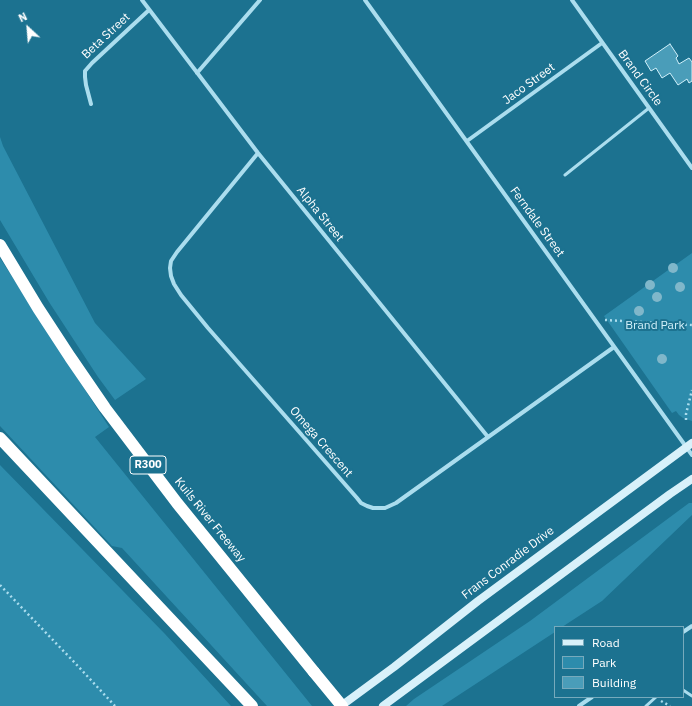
<!DOCTYPE html>
<style>
body{margin:0}
#map{position:relative;width:692px;height:706px;overflow:hidden;background:#1c7290;font-family:"IBM Plex Sans",sans-serif}
canvas{display:block}
.legend{position:absolute;left:554px;top:626px;width:130px;height:72px;box-sizing:border-box;background:#1c7290;border:1px solid #77aabc;margin:0;padding:5px 7px;list-style:none;font-size:12px;color:#fff}
.legend li{display:flex;align-items:center;gap:8px;height:20px}
.legend b{width:20px;border:1px solid #77aabc}
.north{position:absolute;left:8px;top:8px;width:40px;height:40px;-webkit-text-stroke:3px #1c7290;paint-order:stroke;rotate:334deg;font-size:11px;font-weight:700;line-height:16px;text-align:center;color:#fff}
.north::after{content:'';display:block;margin:auto;width:14px;height:18px;background:#fff;clip-path:polygon(50% 0,100% 100%,50% 72%,0 100%)}
</style>
<div id="map">
<canvas width="692" height="706"></canvas>
<ul class="legend">
<li><b style="height:5px;background:#d8f1fa"></b>Road</li>
<li><b style="height:11px;background:#2d8cac"></b>Park</li>
<li><b style="height:11px;background:#4a9db9"></b>Building</li>
</ul>
<div class="north">N</div>
</div>
<script>
const context = document.querySelector('canvas').getContext('2d');
context.lineJoin = 'round';
function fill(path, color) {
  context.fillStyle = color;
  context.fill(path, 'evenodd');
}
function toPath(rows) {
  const path = new Path2D();
  for (const r of rows) {
    path.moveTo(r[0], r[1]);
    for (let i = 2; i < r.length; i += 2) path.lineTo(r[i], r[i + 1]);
  }
  return path;
}
function trace(path, color, width, dash) {
  context.strokeStyle = color;
  context.lineWidth = width;
  context.lineCap = dash ? 'butt' : 'round';
  context.setLineDash(dash || []);
  context.stroke(path);
}
function label(font, color, halo, rows, align = 'center') {
  context.font = font + ' "IBM Plex Sans",sans-serif';
  context.lineWidth = 4;
  context.setLineDash([]);
  context.textBaseline = 'middle';
  context.strokeStyle = halo;
  context.fillStyle = color;
  for (const [text, x, y, turn = 0] of rows) {
    context.save();
    context.translate(x, y);
    context.rotate((+turn || 0) * Math.PI / 180);
    context.textAlign = isNaN(turn) ? turn : align;
    if (halo) context.strokeText(text, 0, 0);
    context.fillText(text, 0, 0);
    context.restore();
  }
}
const green = toPath([
 [0,137,3,146,95,323,146,379,115,400,98,377,49,302,0,220],
 [692,253,692,421,683,418,679,415,676,411,672,413,604,316],
 [0,258,109,427,95,437,312,706,267,706,122,548,112,546,0,426],
 [0,465,165,634,231,706,0,706],
 [689,503,692,503,692,515,602,601,562,627,555,627,555,632,442,706,406,706,414,699,530,621,685,506]
]);
const building = toPath([
 [670,44,678,56,676,58,679,64,689,58,692,62,692,81,689,83,687,79,678,85,670,73,662,78,656,68,651,71,645,61,670,44]
]);
const path = toPath([
 [605,320,692,325],
 [686,420,686,414,692,390],
 [0,585,76,664,115,706],
 [661,701,670,706]
]);
const lane = toPath([
 [565,175,649,108],
 [683,690,692,696],
 [646,706,656,697]
]);
const street = toPath([
 [142,0,258,153,488,437],
 [365,0,692,455],
 [572,0,692,168],
 [197,73,260,0],
 [91,104,86,85,85,77,85,71,92,63,149,10],
 [467,141,602,43],
 [258,153,177,252,171,261,170,268,171,276,174,284,181,295,208,328,301,434,357,498,361,503,367,506,373,508,385,508,396,503,614,347],
 [683,632,692,626],
 [579,706,592,697]
]);
const secondary = toPath([
 [341,706,394,667,478,601,692,443],
 [383,706,670,494,692,479]
]);
const highway = toPath([
 [0,245,38,308,70,357,105,408,177,503,314,672],
 [0,438,252,706]
]);
const highwayBridge = toPath([
 [314,672,342,706]
]);
const trees = [
 [673,268],
 [650,285],
 [680,287],
 [657,297],
 [639,311],
 [662,359]
];
const shields = [
 [148,465,36]
];
const shieldNames = [
 ["R300",148,465]
];
const streetNames = [
 ["Beta Street",106,36,-43],
 ["Brand Circle",640,78,54],
 ["Jaco Street",529,84,-36],
 ["Alpha Street",320,214,51],
 ["Ferndale Street",537,222,54],
 ["Omega Crescent",321,442,49],
 ["Kuils River Freeway",210,520,51],
 ["Frans Conradie Drive",508,563,-37]
];
const parkNames = [
 ["Brand Park",655,326]
];
fill(green, '#2d8cac');
fill(building, '#4a9db9');
trace(building, '#d1f0fa', 1);
trace(path, '#abddee', 2.5, [2, 3]);
trace(lane, '#abddee', 3);
trace(street, '#abddee', 4);
trace(secondary, '#d8f1fa', 8);
trace(highway, '#fff', 12);
trace(highwayBridge, '#fff', 12);
context.fillStyle = '#80b7ca';
for (const [x, y] of trees) {
  context.beginPath();
  context.arc(x, y, 5, 0, 2 * Math.PI);
  context.fill();
}
for (const [x, y, w] of shields) {
  const box = new Path2D();
  box.roundRect(x - w / 2, y - 9, w, 18, 3);
  context.fillStyle = '#1c7290';
  context.fill(box);
  trace(box, '#fff', 1);
}
label('bold 11px', '#fff', null, shieldNames);
label('12px', '#fff', '#1c7290', streetNames);
label('12px', '#d1f0fa', '#1c7290', parkNames);
</script>
